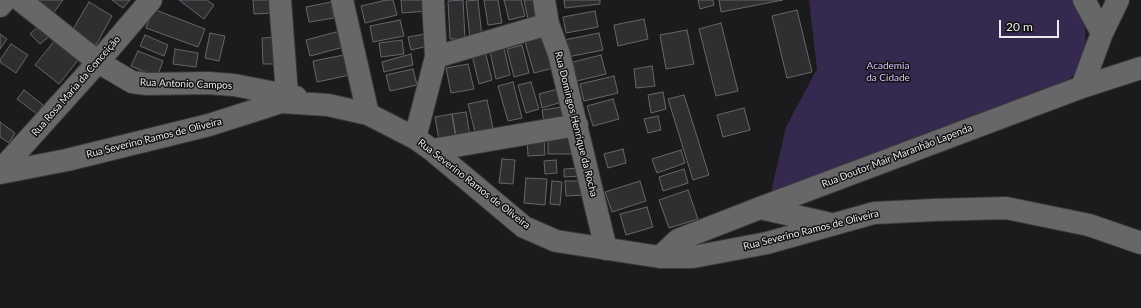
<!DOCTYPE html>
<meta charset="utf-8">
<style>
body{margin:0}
#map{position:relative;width:1141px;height:308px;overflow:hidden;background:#1b1a1c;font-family:Lato,sans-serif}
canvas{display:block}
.scale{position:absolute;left:999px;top:20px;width:60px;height:18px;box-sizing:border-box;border:2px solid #eae9eb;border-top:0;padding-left:5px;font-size:12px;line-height:14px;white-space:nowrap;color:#eae9eb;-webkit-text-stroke:3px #121113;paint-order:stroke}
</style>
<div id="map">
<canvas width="1141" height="308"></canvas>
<div class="scale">20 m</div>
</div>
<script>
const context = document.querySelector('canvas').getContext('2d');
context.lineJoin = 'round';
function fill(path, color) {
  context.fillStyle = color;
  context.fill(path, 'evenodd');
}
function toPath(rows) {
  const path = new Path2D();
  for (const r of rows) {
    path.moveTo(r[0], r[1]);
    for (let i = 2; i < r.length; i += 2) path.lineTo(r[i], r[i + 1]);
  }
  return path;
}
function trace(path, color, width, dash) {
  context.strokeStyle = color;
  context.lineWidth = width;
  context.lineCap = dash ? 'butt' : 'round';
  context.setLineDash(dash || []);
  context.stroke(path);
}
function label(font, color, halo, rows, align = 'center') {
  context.font = font + ' Lato,sans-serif';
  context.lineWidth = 3;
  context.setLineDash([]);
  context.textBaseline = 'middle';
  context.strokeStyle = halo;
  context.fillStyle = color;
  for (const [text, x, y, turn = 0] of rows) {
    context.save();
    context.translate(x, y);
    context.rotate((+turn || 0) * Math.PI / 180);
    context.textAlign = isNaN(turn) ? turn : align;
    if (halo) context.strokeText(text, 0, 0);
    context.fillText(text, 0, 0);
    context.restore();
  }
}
const green = toPath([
 [809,0,1078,0,1085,24,1086,49,1080,70,1065,82,771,192,786,127,817,69]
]);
const building = toPath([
 [31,0,63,0,52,15,31,0],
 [112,0,130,0,123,8,112,0],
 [179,0,207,0,214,5,204,19,179,0],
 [253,0,272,0,273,13,254,14,253,0],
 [386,0,393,0,397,15,365,23,361,6,386,0],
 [401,0,428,0,428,11,402,13,401,0],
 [463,0,465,39,450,39,448,1,463,0],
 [478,0,482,37,470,38,466,1,478,0],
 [484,0,498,0,502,23,488,25,484,0],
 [504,0,521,0,525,16,509,20,504,0],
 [524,0,538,0,542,16,528,19,524,0],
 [564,0,600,0,600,4,565,8,564,0],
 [698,0,713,0,714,5,700,9,698,0],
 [719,0,783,0,721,12,719,0],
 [89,2,112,16,96,45,72,31,89,2],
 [331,2,334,18,309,22,306,7,331,2],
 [153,9,205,29,198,47,146,28,153,9],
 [797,10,812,72,787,78,772,16,797,10],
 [595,11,598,27,566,33,563,17,595,11],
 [644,19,648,39,618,46,614,25,644,19],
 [400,20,404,36,373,42,370,26,400,20],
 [721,23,738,91,716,96,699,29,721,23],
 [41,24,51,35,40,44,30,34,41,24],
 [687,30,694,64,666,69,660,35,687,30],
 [340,31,344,47,310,56,306,40,340,31],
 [210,33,225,36,219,61,205,58,210,33],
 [599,33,603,50,568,57,564,40,599,33],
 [0,34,7,39,0,49,0,34],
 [425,34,428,46,411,50,408,37,425,34],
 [145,35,168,45,164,56,140,46,145,35],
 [278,37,279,64,263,64,262,38,278,37],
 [545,37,553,68,534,73,525,42,545,37],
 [55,40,79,59,59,84,35,65,55,40],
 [402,40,404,54,381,57,379,43,402,40],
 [11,44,28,55,16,73,0,62,0,60,11,44],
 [522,45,529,73,514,77,507,49,522,45],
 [504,48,510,75,496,79,490,52,504,48],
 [175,49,198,53,196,67,173,64,175,49],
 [138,51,163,61,157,77,131,66,138,51],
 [485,51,492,80,479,84,472,55,485,51],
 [349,54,354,74,317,82,313,61,349,54],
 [411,54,413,65,384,72,382,62,411,54],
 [601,55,606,74,577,81,573,62,601,55],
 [468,64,474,89,451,93,446,68,468,64],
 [652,66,655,86,636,88,634,69,652,66],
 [413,69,417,85,390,91,386,75,413,69],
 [614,76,618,93,584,101,580,84,614,76],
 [513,82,522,118,508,121,498,86,513,82],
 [531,82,539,109,526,113,518,85,531,82],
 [558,89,562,102,542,108,539,94,558,89],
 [24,90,43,105,37,114,17,99,24,90],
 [663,92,666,109,651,113,648,95,663,92],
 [684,95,709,175,693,180,668,99,684,95],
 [613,99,619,119,593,126,587,106,613,99],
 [487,100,493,128,475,132,468,104,487,100],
 [562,107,565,118,544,122,542,110,562,107],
 [744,108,750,130,723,137,717,115,744,108],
 [466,112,470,136,456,138,452,114,466,112],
 [452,114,456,137,439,140,435,117,452,114],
 [658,116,661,130,648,133,644,119,658,116],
 [0,122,15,133,9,143,0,137,0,122],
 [544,137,545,155,528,156,527,138,544,137],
 [548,138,571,138,571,154,548,154,548,138],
 [623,149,626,163,608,168,604,154,623,149],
 [681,150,685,163,657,173,652,159,681,150],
 [502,159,515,160,513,184,499,183,502,159],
 [556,160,557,173,545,174,544,161,556,160],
 [581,168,581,176,564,177,564,169,581,168],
 [684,169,688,183,663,191,659,177,684,169],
 [526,178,547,179,545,205,524,203,526,178],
 [552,181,562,182,560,205,550,204,552,181],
 [565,181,585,181,585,195,566,196,565,181],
 [640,181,646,201,612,212,605,192,640,181],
 [688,190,698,219,669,228,659,200,688,190],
 [647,207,653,227,626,235,620,214,647,207]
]);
const minor = toPath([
 [20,0,98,62,132,82,147,84,208,83,234,85,296,97],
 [280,0,287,94,281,102],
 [342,0,368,114],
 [544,0,548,24,559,54,606,249],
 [1084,0,1102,33],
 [0,6,5,0],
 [436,57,548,24],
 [1082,87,1102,33,1118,0],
 [415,138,436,57,433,0],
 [432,150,577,125],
 [0,171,98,62,151,0],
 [0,173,67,160,209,125,281,102,328,105,368,114,415,138,432,150,524,227,556,241,660,257,693,257,767,243,874,213,934,210,1006,208,1089,225,1141,243],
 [760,208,831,224],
 [660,257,678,240,760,208,1082,87,1141,68]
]);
const parkNames = [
 ["Academia",888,66],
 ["da Cidade",888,78]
];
const streetNames = [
 ["Rua Antonio Campos",186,84,2],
 ["Rua Rosa Maria da Conceição",76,86,-49],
 ["Rua Domingos Henrique da Rocha",576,124,76],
 ["Rua Severino Ramos de Oliveira",154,138,-14],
 ["Rua Doutor Mair Maranhão Lapenda",897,156,-21],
 ["Rua Severino Ramos de Oliveira",474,184,38],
 ["Rua Severino Ramos de Oliveira",811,230,-14]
];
fill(green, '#362950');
fill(building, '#2f2e31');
trace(building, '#676669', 1);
trace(minor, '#383839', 24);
trace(minor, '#676669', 22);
label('10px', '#d4c2fd', '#121113', parkNames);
label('10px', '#eae9eb', '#121113', streetNames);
</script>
